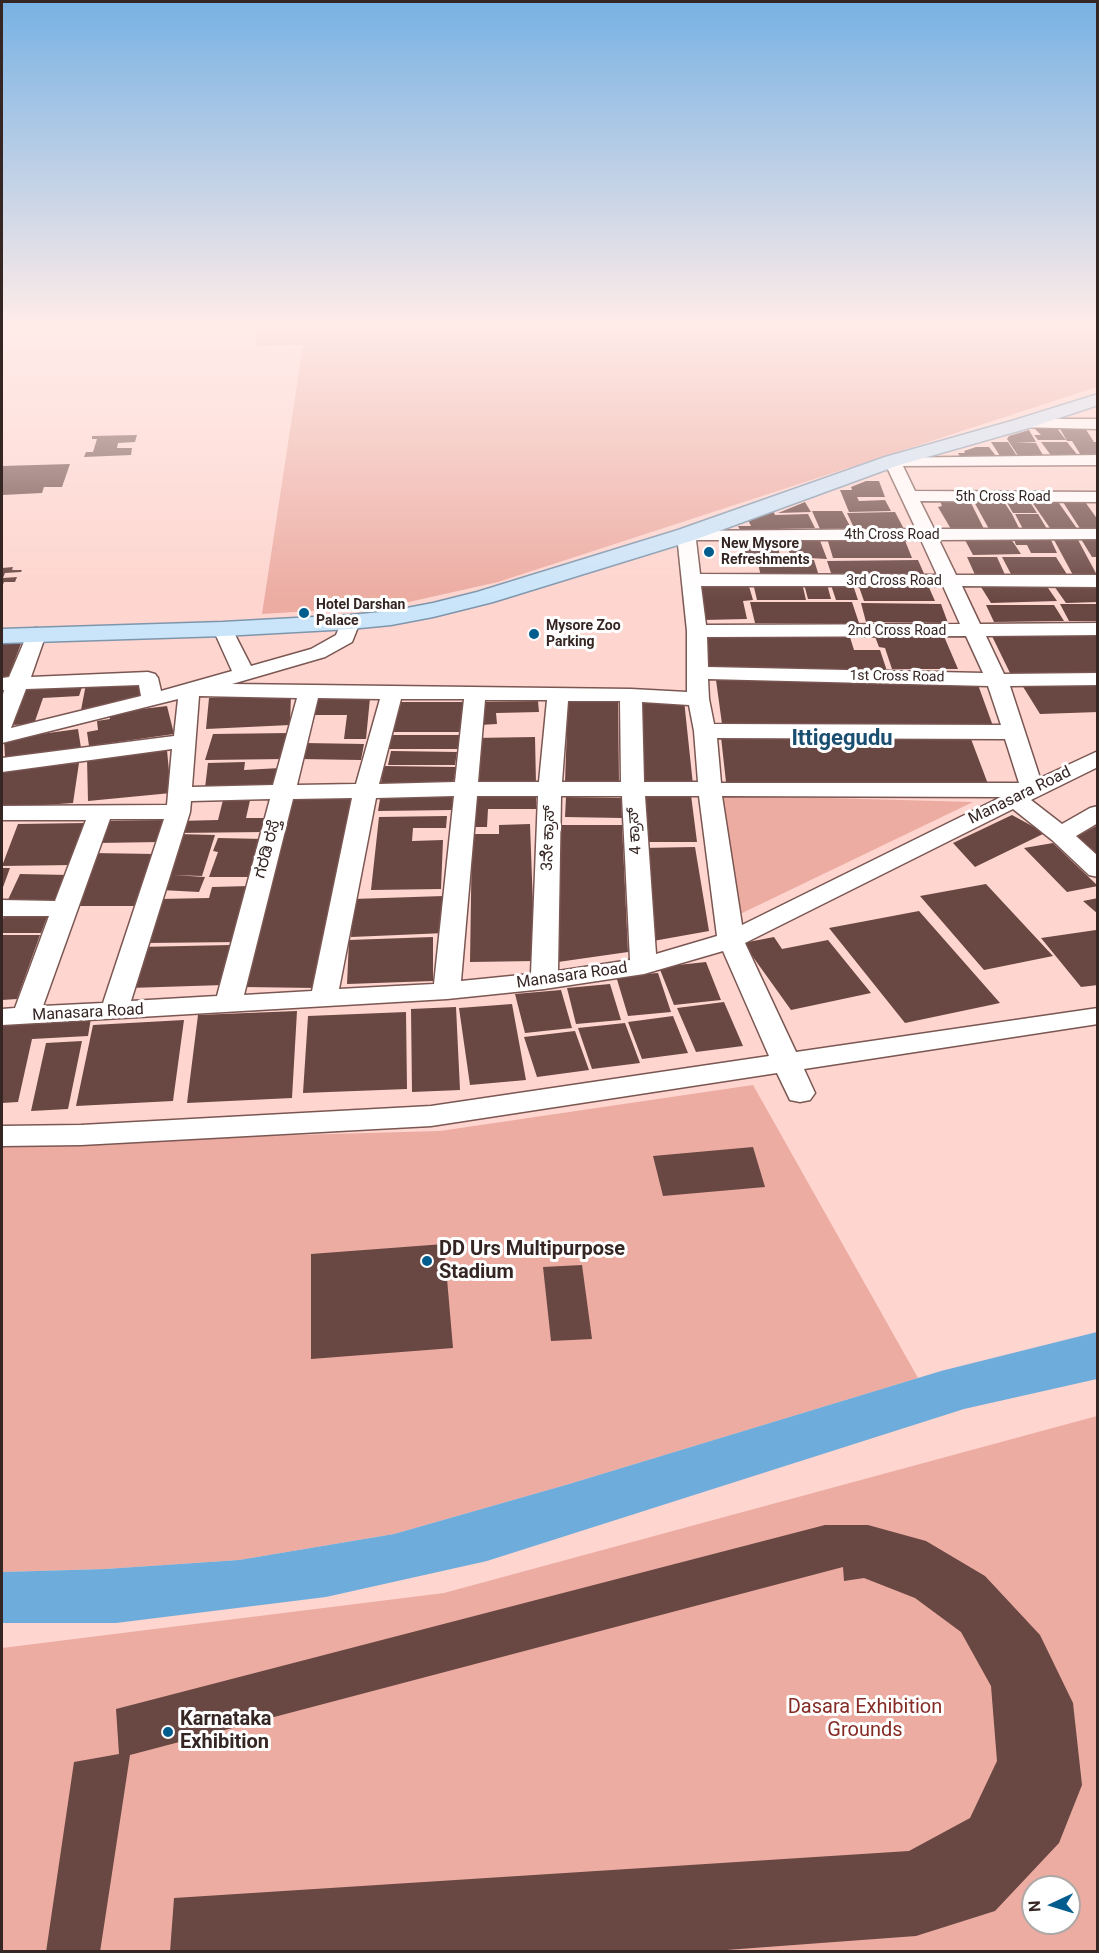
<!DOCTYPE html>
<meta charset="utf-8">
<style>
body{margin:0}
#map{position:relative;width:1099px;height:1953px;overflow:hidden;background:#fed5cf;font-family:Roboto,sans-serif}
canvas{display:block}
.frame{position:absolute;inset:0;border:3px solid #352624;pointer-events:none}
.north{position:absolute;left:1021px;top:1875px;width:60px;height:60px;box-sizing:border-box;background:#fff;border:2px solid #aea8a7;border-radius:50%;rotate:266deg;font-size:16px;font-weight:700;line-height:24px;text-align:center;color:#352624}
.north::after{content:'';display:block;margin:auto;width:21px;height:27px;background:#015d8e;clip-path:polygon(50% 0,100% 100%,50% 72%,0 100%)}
</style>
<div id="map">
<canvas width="1099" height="1953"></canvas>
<div class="frame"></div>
<div class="north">N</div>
</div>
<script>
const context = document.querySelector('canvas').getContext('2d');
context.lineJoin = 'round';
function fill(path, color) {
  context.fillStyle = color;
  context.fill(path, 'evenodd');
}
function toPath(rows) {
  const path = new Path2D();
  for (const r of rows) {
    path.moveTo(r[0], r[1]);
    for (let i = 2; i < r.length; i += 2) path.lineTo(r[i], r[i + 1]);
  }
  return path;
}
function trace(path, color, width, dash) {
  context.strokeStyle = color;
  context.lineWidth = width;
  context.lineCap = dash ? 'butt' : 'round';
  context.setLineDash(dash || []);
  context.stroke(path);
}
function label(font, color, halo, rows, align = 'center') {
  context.font = font + ' Roboto,"Noto Sans Kannada",sans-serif';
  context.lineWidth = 6;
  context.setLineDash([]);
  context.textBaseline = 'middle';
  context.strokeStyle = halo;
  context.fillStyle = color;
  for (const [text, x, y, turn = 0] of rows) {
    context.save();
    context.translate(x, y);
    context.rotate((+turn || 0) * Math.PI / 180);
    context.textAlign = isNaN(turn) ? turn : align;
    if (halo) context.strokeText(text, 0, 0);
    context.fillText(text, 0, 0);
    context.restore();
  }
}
const green = toPath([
 [258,326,1097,326,1097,387,498,582,391,606,262,614,303,345,256,346],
 [720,795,973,802,738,915],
 [753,1085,918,1378,569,1484,394,1534,239,1560,105,1569,2,1572,2,1143,440,1131],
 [1097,1416,1097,1951,2,1952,2,1648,444,1593],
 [1033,1887,1069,1887,1069,1923,1033,1923]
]);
const water = toPath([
 [1097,1332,1097,1379,964,1409,487,1561,326,1597,116,1623,2,1623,2,1572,105,1569,239,1560,394,1534,569,1484,941,1371]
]);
const building = toPath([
 [1033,427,1056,427,1066,440,1038,440,1034,435,1041,435],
 [1059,427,1085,428,1094,442,1098,442,1098,457,1082,457,1072,441,1067,441],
 [1029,430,1036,442,1015,443,1036,443,1044,457,1019,457,1007,439,1009,436],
 [137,435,135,442,118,443,117,448,132,448,131,455,84,457,86,452,93,452,97,439,92,439,92,436],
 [991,442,1008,442,1017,456,1000,456],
 [1041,442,1067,442,1080,458,1053,458],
 [976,447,989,447,996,456,960,457,958,453,965,453,964,451],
 [70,464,62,487,44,487,42,493,2,495,2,466],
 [866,481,879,481,885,497,857,497,859,501,885,500,891,511,849,512,840,490,852,490,851,487],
 [939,499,969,499,984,529,951,529,938,507,942,506],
 [1002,499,1012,514,1020,530,989,529,973,500],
 [1005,499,1028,499,1037,513,1013,513],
 [1043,499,1056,499,1078,530,1052,531,1032,502,1044,502],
 [1061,499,1083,499,1098,520,1098,530,1081,530],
 [805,502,811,512,778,513],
 [773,510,775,515,808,514,815,528,740,530,738,526,751,526,747,518],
 [812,511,842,511,851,528,820,529],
 [895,512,904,529,855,530,847,513],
 [1015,514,1038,514,1047,529,1023,529],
 [1013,537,1050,538,1057,553,1031,553,1027,545,1016,545],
 [819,538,827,559,791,557,785,539],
 [827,538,904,538,912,558,833,558],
 [1053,538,1077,538,1098,577,1074,577],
 [740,539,775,539,781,558,746,559],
 [1011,539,1021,554,973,555,965,540],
 [1081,539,1098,539,1098,557,1092,557],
 [967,557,997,557,1006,577,976,577],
 [1002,557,1056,557,1068,576,1012,576],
 [757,560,814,560,819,576,761,576],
 [918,560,926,578,833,579,827,561],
 [13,567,12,570,22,570,21,572,5,573,3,578,17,577,15,582,4,582,2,587,2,568],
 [695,583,748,583,753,600,743,601,747,619,703,620],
 [753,583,802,583,806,600,757,600],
 [927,583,935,601,864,601,858,584],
 [804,584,827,584,831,599,808,599],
 [831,585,853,585,858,600,836,600],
 [1046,585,1057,601,991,603,981,587],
 [1098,585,1098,602,1066,603,1054,586],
 [750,602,852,602,859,623,755,623],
 [861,603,941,604,948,623,866,622],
 [1060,604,1098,604,1098,621,1069,621],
 [986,605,1054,605,1064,621,994,622],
 [704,633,849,634,854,650,880,650,887,671,710,671],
 [1098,633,1098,673,1010,673,991,634],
 [874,634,943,634,958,669,892,669,885,648,879,647],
 [2,641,22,641,8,678,2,678],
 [142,680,140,697,81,710,86,684],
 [716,680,977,682,993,726,722,724],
 [1098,682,1098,712,1040,714,1022,685],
 [83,684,79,696,43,698,34,724,11,725,25,685],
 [291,694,290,725,206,729,209,698],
 [370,698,366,739,344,739,347,715,307,715,310,699],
 [568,698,618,698,619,783,565,782],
 [637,700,684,700,693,785,642,784],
 [538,701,539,712,496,713,497,724,479,725,479,702],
 [397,702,464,702,461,732,393,732],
 [167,706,174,734,89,746,87,732,98,730,97,721,110,719,108,713],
 [78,729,81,748,5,757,4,739],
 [290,733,284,759,205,760,213,734],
 [390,735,460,735,459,749,388,749],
 [535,737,536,784,473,785,474,738],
 [721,737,971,739,988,784,726,782],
 [304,743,364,744,361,760,300,759],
 [167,750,171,793,88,801,87,758],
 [391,751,457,752,455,765,388,765],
 [245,762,244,770,280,768,280,784,205,788,208,763],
 [79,763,73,803,2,808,2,768],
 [384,766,456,767,453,784,381,783],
 [536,792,536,809,488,809,487,827,472,827,473,793],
 [381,793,453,793,452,810,378,811],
 [640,795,691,795,697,842,644,842],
 [224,796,251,796,246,818,265,818,263,832,173,833,177,821,218,820],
 [289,797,352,797,317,988,244,987],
 [566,797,621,798,622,818,565,817],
 [1012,815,1045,833,975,867,953,843],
 [447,816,446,828,413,828,412,841,443,840,441,889,371,890,379,817],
 [164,820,159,842,97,843,104,821],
 [86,823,72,865,2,866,18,824],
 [530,824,535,961,470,962,472,834,499,834,499,825],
 [559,825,622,825,628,952,558,962],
 [1098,825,1098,856,1076,837],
 [177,834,215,835,202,876,173,875,205,877,199,892,161,890],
 [218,838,263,839,250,877,209,877,218,852,213,851],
 [1053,843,1098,886,1067,892,1024,848],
 [695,847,709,931,653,941,642,848],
 [91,853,155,854,137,906,75,906],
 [2,868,10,868,2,890],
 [20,874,69,875,57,904,6,904],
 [986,884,1053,956,984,970,920,896],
 [250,886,238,942,146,943,159,899,209,898,212,887],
 [444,896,445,933,351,937,353,899],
 [1098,898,1098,914,1083,901],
 [919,911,1000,1003,905,1023,829,928],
 [49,912,41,933,2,933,2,922,5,913],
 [1096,930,1098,985,1081,987,1041,938],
 [3,935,40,935,17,999,2,1000],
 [433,937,433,981,347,984,349,940],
 [774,937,782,949,828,940,871,993,791,1010,743,943],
 [231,945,224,985,129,988,138,947],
 [706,962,721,1000,674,1005,659,967],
 [658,973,671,1012,628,1016,616,976],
 [610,984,621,1020,576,1024,567,988],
 [561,990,572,1028,525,1033,515,994],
 [724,1002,743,1046,696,1052,677,1008],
 [512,1004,526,1080,470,1085,459,1008],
 [456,1007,460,1090,412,1092,411,1009],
 [297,1011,292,1098,187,1103,198,1015],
 [406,1012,407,1089,303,1093,308,1016],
 [673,1016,688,1053,642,1059,628,1022],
 [91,1018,88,1036,32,1039,18,1102,2,1103,2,1023],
 [184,1020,173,1101,76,1106,93,1025],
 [625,1023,640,1063,592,1069,578,1028],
 [575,1031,589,1070,537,1077,524,1037],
 [82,1041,68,1109,31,1111,46,1043],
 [753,1147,765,1187,663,1196,653,1156],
 [444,1244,453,1348,311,1359,311,1254],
 [582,1265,592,1339,551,1341,543,1267],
 [825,1525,868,1525,926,1541,985,1576,1040,1635,1073,1703,1082,1785,1059,1843,995,1911,916,1936,699,1952,170,1952,174,1898,909,1851,970,1818,997,1761,991,1686,961,1632,915,1598,864,1578,844,1581,843,1567,130,1755,100,1952,46,1952,74,1762,119,1754,116,1709]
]);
const minor = toPath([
 [1022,419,1098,419,1098,429,1016,427,1014,424,1022,419],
 [1098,455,1098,465,903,466,915,491,1098,492,1098,502,920,501,934,529,1098,529,1098,539,939,540,956,575,1098,575,1098,587,962,586,980,624,1098,623,1098,635,986,636,1004,674,1098,673,1098,685,1010,686,1040,778,1098,751,1098,767,1031,800,1062,824,1090,808,1098,806,1098,823,1076,836,1098,856,1098,877,1089,875,1052,840,1013,809,745,943,796,1052,1098,1008,1098,1024,804,1069,815,1093,810,1100,800,1102,790,1100,777,1073,431,1126,81,1145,2,1146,2,1126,81,1125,431,1106,769,1056,723,951,644,974,544,989,447,999,2,1025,2,1009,15,1008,49,916,2,916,2,900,55,901,86,820,2,820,2,806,167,805,172,749,2,772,2,758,174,736,178,699,2,743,2,698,4,690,2,690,2,678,9,677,29,630,36,628,43,630,46,634,31,677,148,672,155,674,158,678,161,691,232,671,213,629,216,625,230,625,251,666,311,649,336,635,343,618,350,616,357,618,360,622,352,642,325,657,232,684,631,689,687,692,687,631,677,535,680,531,916,529,884,461,886,458,1098,455],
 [696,540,921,540,937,575,700,574,696,540],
 [701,586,943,586,960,624,706,625,701,586],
 [966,636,983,673,708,667,707,637,966,636],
 [708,679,988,686,1001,725,714,724,709,699,708,679],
 [139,685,141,696,11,728,26,689,139,685],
 [199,696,297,698,273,785,192,787,199,696],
 [318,698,380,699,356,784,297,785,318,698],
 [401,699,464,699,455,782,379,784,401,699],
 [485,700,547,700,539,782,478,782,485,700],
 [568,701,620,701,621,782,562,782,568,701],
 [642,702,689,705,694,731,698,782,644,782,642,702],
 [717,738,1005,739,1019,783,721,783,717,738],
 [454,796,434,984,339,989,376,798,454,796],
 [477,796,538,796,531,974,461,981,477,796],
 [561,796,622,796,630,960,558,971,561,796],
 [645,796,699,796,717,936,656,954,645,796],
 [722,796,1001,797,742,925,722,796],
 [352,798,312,991,244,995,293,799,352,798],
 [270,799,217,996,131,1001,190,812,191,801,270,799],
 [110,819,164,819,103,1003,43,1006,110,819]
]);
const major = toPath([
 [1098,394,1098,405,1029,428,899,465,694,540,493,602,433,617,391,625,350,629,223,636,2,643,2,629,223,622,350,615,391,611,433,603,477,592,678,530,885,457,1015,420,1098,394]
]);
const markers = [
 [709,552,6,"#015d8e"],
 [304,613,6,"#015d8e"],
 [534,634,6,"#015d8e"],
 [427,1261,6,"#015d8e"],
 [168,1732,6,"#015d8e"]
];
const farStreetnames = [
 ["5th Cross Road",1003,497],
 ["4th Cross Road",892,535],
 ["3rd Cross Road",894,581],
 ["2nd Cross Road",897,631],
 ["1st Cross Road",897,677,1]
];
const farPoinames = [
 ["New Mysore",721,544],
 ["Refreshments",721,560],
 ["Hotel Darshan",316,605],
 ["Palace",316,621],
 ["Mysore Zoo",546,626],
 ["Parking",546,642]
];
const streetNames = [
 ["Manasara Road",1020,796,-26],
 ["4 ಕ್ರಾಸ್",635,831,-94],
 ["3ನೆೇ ಕ್ರಾಸ್",549,838,-88],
 ["ಗರಡಿ ರಸ್ತೆ",268,849,-75],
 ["Manasara Road",572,976,-8],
 ["Manasara Road",88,1013,-3]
];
const nearPoinames = [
 ["DD Urs Multipurpose",439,1250],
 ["Stadium",439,1273],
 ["Karnataka",180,1720],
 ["Exhibition",180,1743]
];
const nearParknames = [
 ["Dasara Exhibition",865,1708],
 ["Grounds",865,1731]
];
const districtNames = [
 ["Ittigegudu",842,739]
];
fill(green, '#ecaca2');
fill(water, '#6eaddb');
fill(building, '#694743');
trace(minor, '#7a5752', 3);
trace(major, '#7e96ac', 3);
fill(minor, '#fff');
fill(major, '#cae5fa');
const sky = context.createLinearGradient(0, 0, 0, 600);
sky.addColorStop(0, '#77b1e3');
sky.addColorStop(0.54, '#ffece9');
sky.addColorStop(1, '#ffece900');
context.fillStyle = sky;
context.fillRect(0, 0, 1099, 600);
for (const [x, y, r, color] of markers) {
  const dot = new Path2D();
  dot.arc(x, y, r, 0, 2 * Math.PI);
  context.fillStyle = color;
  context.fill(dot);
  trace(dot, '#fff', 2);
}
label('14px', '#352624', '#fff', farStreetnames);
label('bold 14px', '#352624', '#fff', farPoinames, 'left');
label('16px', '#352624', '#fff', streetNames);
label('bold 20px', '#352624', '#fff', nearPoinames, 'left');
label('20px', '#842b24', '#fff', nearParknames);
label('bold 22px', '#194e71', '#fff', districtNames);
</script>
